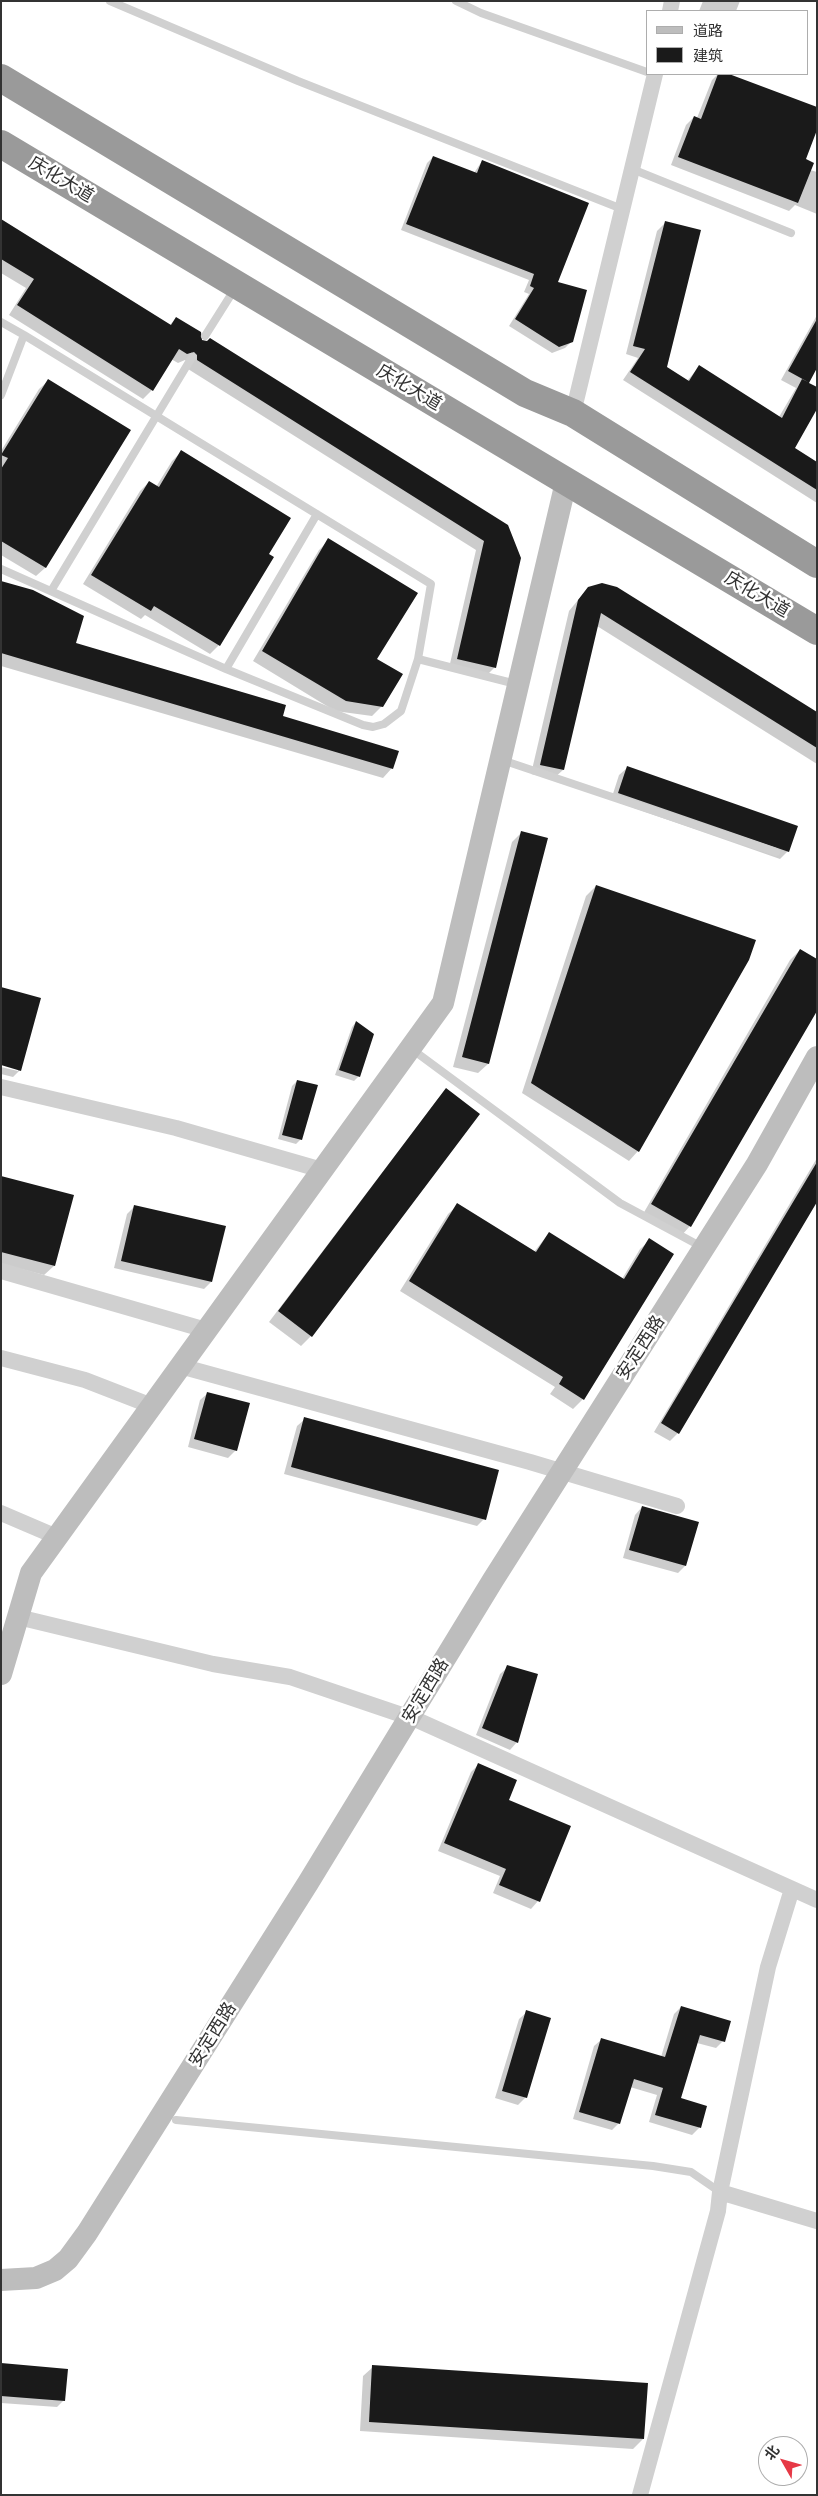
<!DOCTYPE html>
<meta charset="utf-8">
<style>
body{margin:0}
#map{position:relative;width:818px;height:2496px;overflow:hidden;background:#fff;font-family:Helvetica,"Noto Sans SC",sans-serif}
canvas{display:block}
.frame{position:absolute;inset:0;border:2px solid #333;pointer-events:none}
.legend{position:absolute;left:646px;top:10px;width:162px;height:65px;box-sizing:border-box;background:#fff;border:1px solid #adadad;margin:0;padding:6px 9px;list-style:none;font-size:15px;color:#333}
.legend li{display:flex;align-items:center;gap:10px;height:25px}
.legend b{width:25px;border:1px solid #adadad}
.north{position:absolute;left:758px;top:2436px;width:50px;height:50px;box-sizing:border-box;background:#fff;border:1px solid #adadad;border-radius:50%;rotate:308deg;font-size:14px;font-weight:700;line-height:20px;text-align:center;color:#333}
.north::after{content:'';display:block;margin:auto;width:18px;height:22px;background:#e63946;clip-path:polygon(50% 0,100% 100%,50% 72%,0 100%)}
</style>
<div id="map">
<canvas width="818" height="2496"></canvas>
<div class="frame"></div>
<ul class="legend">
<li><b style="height:6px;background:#bdbdbd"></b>道路</li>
<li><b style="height:14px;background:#1a1a1a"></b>建筑</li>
</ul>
<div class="north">北</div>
</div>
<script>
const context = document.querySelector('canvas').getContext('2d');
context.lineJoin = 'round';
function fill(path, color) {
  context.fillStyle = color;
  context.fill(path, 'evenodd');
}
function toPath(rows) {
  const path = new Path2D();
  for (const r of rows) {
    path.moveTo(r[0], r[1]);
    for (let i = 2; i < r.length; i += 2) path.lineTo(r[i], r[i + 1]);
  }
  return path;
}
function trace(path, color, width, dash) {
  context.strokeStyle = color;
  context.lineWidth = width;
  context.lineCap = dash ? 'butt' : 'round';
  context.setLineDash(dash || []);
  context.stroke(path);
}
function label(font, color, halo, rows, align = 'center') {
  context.font = font + ' Helvetica,"Noto Sans SC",sans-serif';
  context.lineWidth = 5;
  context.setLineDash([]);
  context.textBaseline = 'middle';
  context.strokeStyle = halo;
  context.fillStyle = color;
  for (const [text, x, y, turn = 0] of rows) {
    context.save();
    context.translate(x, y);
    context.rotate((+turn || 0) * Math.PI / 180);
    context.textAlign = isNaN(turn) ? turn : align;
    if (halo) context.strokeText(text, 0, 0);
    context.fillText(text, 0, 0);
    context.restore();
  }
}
const shadow = toPath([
 [703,1,740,1,736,11,699,11],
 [718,74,725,74,817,109,804,160,810,170,817,172,817,214,795,205,789,211,671,165,686,125,694,117,697,118,712,80],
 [433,157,474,173,482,161,556,283,572,341,565,348,552,353,509,326,529,294,524,292,529,280,401,230,427,163],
 [1,220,169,326,176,318,201,342,507,526,495,667,486,676,449,668,476,550,188,369,189,364,185,360,178,363,171,359,152,390,143,399,9,315,26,288,1,273],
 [665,223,665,367,687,381,699,367,779,417,796,388,781,380,817,315,817,365,807,383,793,449,817,464,817,503,623,380,638,358,626,354,657,231],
 [48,381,129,430,45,568,36,576,1,555,1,451,39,389],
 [181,452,267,555,219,645,210,654,145,615,141,619,83,584,140,491,149,482,156,487,172,461],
 [329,540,375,659,382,706,372,716,335,711,253,661,319,550],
 [1,582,75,644,281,717,392,768,383,778,1,666],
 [588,588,817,714,817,764,597,626,563,770,553,779,531,774,569,611],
 [627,768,788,851,780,859,611,800,619,775],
 [522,832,488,1064,478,1073,453,1067,512,842],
 [596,886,638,1151,629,1161,522,1093,586,896],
 [800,950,690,1226,681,1236,643,1214,790,960],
 [356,1022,359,1076,354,1081,335,1075,352,1027],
 [1,1067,18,1071,18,1068,20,1070,13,1077,1,1074],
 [297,1081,301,1139,296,1144,278,1139,292,1086],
 [446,1090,479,1114,311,1336,301,1346,269,1322,437,1100],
 [817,1158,817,1199,678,1433,670,1441,654,1432],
 [1,1177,54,1266,44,1275,1,1264],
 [458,1205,534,1252,549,1233,622,1279,640,1249,650,1240,673,1254,583,1399,573,1409,550,1394,555,1387,400,1291,448,1214],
 [135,1206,211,1282,204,1289,114,1268,127,1214],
 [208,1393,236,1450,228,1458,188,1447,200,1400],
 [305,1419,484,1519,477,1526,284,1474,297,1426],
 [642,1507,685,1566,678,1573,623,1558,635,1515],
 [508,1667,517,1742,510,1750,476,1735,500,1674],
 [478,1765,507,1801,538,1901,531,1909,493,1893,500,1876,438,1851,471,1772],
 [681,2007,723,2041,716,2048,697,2043,680,2099,705,2106,699,2128,692,2135,649,2122,657,2095,630,2087,619,2123,612,2130,573,2119,594,2046,602,2039,661,2057,674,2014],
 [527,2012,526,2097,518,2105,495,2098,519,2019],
 [1,2365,64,2400,57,2407,1,2403],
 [373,2367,643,2439,633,2449,360,2431,363,2376]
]);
const building = toPath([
 [718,74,729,74,817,107,817,130,806,159,814,163,798,203,678,157,694,116,701,119],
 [433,156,477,173,482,160,589,203,558,282,587,290,573,342,559,347,515,319,534,288,530,286,534,274,406,224],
 [1,219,171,325,176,317,201,332,202,340,207,341,210,338,508,525,521,558,496,668,457,659,484,541,197,360,197,355,194,352,187,354,179,349,153,391,17,305,34,279,1,259],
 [665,221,701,230,667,367,689,381,699,365,782,418,802,379,808,382,788,371,817,319,817,368,809,383,817,387,817,409,795,448,817,462,817,490,630,372,645,349,633,346],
 [48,379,131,430,46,568,1,541,1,469,8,458,1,455],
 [181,450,291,518,269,554,274,557,220,646,154,606,151,611,91,575,149,481,159,487],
 [328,538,418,593,377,659,403,674,383,707,346,701,262,651],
 [1,581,33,590,84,616,76,643,286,705,283,716,399,751,393,769,1,653],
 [602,583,617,587,817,712,817,748,601,613,564,770,540,765,578,600,588,587],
 [627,766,798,826,789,852,618,793],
 [521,831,548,838,489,1064,462,1057],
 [596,885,756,940,749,960,639,1152,531,1083],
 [800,949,817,959,817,1011,691,1227,651,1204],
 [1,987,41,998,21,1071,1,1065],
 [356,1021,374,1034,360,1077,339,1070],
 [297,1080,318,1085,302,1140,282,1135],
 [446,1088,480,1114,312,1337,278,1311],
 [817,1162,817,1202,679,1434,661,1423],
 [1,1176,74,1195,55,1266,1,1252],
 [457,1203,536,1252,549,1232,624,1279,649,1238,674,1254,584,1400,559,1384,563,1377,409,1281],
 [134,1205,226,1226,212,1282,121,1261],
 [207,1392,250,1403,237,1451,194,1439],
 [304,1417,499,1470,486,1520,291,1467],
 [642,1506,699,1522,686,1566,629,1550],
 [507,1665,538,1674,518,1743,482,1728],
 [478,1763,517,1780,509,1800,571,1826,540,1902,499,1885,506,1869,444,1843],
 [681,2006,731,2021,725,2042,700,2035,681,2098,707,2106,701,2128,655,2115,663,2088,634,2079,620,2124,579,2112,601,2038,665,2057],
 [526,2010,551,2018,527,2098,502,2091],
 [1,2363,68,2369,65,2401,1,2396],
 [372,2365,648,2383,644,2439,369,2422]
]);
const lane = toPath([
 [110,1,298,81,622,209],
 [456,1,481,13,647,72],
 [632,169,791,233],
 [1,322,24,335],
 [205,336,234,290],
 [1,395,24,335,431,584,418,659,516,684],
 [1,569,226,669,363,725,373,727,384,724,401,711,418,659],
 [51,591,192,357],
 [226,669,317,514],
 [502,760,776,852],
 [413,1050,620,1203,702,1247],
 [176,2120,653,2166,691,2172,720,2192]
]);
const street = toPath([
 [670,11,672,1],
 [573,413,655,74],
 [1,1087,176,1128,322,1170],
 [1,1271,206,1330],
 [1,1358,85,1380,152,1406],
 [180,1366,530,1462,677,1506],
 [1,1513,57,1537],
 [18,1617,213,1664,290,1677,417,1720,817,1900],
 [720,2192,817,2221],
 [640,2495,718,2211,720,2192,768,1967,792,1889]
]);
const secondary = toPath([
 [1,1674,31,1573,443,1003,566,482],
 [1,2280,36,2278,55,2270,68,2259,87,2233,308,1883,493,1580,757,1164,817,1057]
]);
const highway = toPath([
 [1,78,525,393,573,413,817,564],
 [1,144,817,631]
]);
const streetNames = [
 ["庆化大道",61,180,31],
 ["庆化大道",409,388,31],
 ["庆化大道",757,595,31],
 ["安定西路",641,1348,-57],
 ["安定西路",426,1691,-59],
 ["安定西路",213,2035,-58]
];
fill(shadow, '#0003');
fill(building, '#1a1a1a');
trace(lane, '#d0d0d0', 8);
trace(street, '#d0d0d0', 16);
trace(secondary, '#bdbdbd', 22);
trace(highway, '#9a9a9a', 28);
label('18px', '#333', '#fff', streetNames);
</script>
